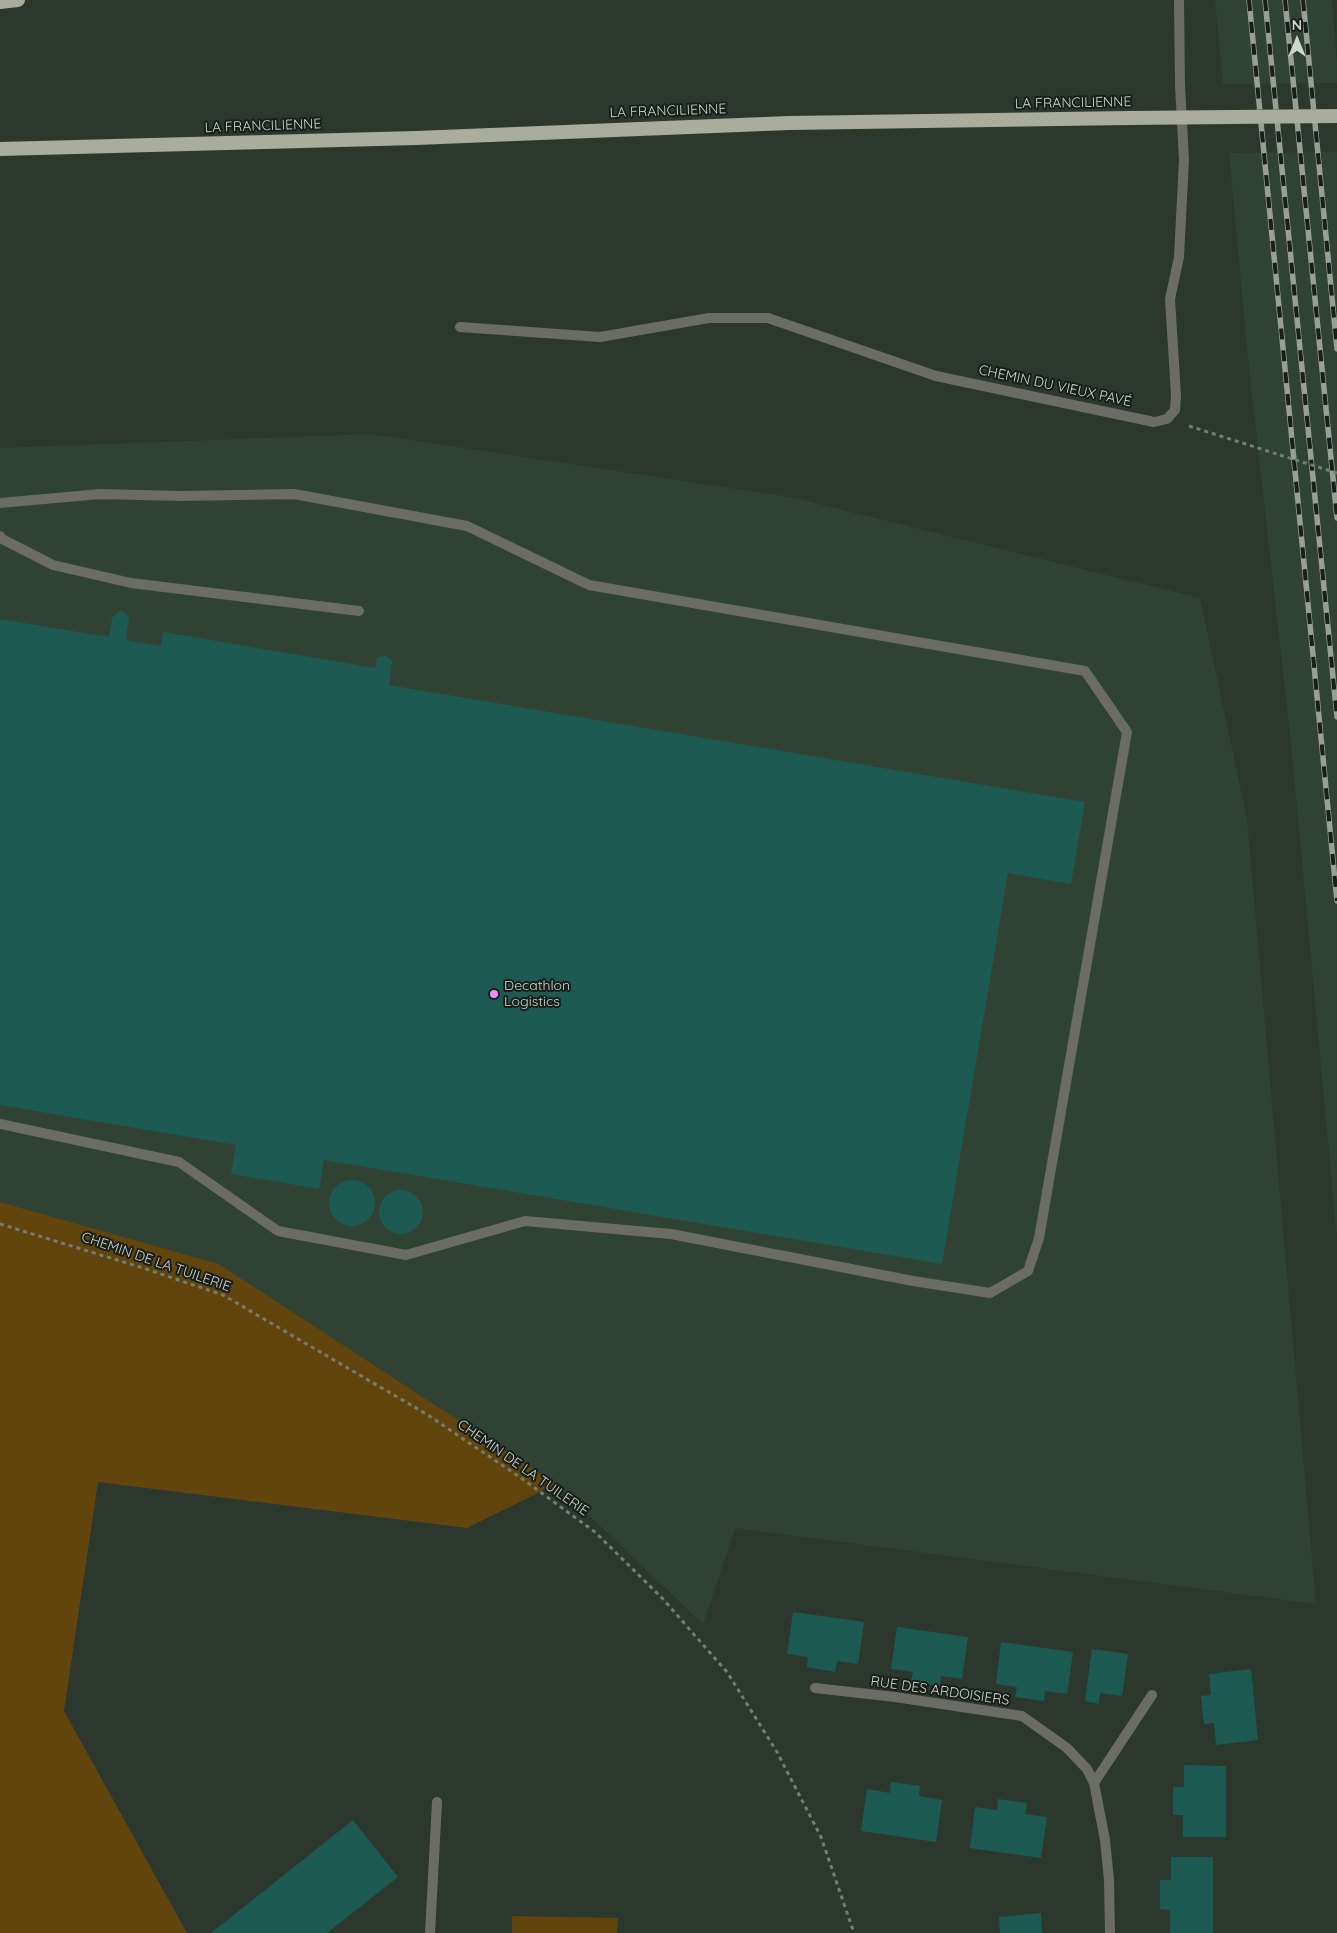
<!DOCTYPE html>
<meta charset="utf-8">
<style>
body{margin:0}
#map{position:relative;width:1337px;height:1933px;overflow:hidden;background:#2c382d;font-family:Quicksand,sans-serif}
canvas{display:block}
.north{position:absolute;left:1272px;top:15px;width:50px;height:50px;-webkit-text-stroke:4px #181e19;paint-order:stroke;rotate:0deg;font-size:14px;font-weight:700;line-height:20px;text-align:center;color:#ced5ce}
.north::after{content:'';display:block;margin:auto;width:18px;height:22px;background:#ced5ce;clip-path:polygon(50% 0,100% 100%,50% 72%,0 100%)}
</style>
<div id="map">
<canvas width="1337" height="1933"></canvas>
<div class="north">N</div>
</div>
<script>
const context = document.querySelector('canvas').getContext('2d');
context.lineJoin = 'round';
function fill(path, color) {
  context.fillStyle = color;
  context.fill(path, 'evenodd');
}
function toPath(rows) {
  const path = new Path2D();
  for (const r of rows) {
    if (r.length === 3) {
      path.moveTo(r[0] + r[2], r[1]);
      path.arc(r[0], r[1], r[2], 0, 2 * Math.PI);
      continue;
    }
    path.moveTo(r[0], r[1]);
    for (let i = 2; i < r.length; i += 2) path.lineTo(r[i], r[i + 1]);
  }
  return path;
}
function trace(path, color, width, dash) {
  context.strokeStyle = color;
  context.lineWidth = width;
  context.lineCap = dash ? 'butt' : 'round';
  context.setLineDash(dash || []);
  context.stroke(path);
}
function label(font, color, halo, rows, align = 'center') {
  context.font = font + ' Quicksand,sans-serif';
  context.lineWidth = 4;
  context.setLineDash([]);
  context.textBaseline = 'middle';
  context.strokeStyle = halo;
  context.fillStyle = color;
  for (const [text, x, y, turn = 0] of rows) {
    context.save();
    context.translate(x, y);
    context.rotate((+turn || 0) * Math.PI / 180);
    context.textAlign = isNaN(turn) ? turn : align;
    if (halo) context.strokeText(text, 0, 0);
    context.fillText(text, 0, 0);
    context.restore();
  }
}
const built = toPath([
 [1215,0,1332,0,1337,62,1337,83,1223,84],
 [1337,152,1337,1239,1291,743,1249,369,1229,153],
 [371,434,790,497,1200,598,1247,819,1316,1604,735,1528,703,1624,556,1484,219,1264,0,1202,0,448]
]);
const green = toPath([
 [0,1202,219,1264,556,1484,467,1528,98,1482,64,1711,187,1933,0,1933],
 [512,1916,618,1918,617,1933,512,1933]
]);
const building = toPath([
 [122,611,129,617,126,640,161,646,163,632,375,668,377,658,385,655,392,661,389,685,1085,802,1071,884,1008,873,942,1264,324,1160,319,1189,231,1174,236,1145,0,1105,0,619,109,637,112,618,118,612],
 [352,1203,23],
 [401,1212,22],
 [793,1612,864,1622,858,1664,837,1661,835,1672,807,1667,808,1657,787,1654],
 [897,1627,968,1637,962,1679,941,1676,940,1686,911,1682,913,1672,891,1669],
 [1001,1642,1073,1652,1067,1694,1045,1691,1044,1701,1015,1697,1017,1687,996,1684],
 [1092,1649,1128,1654,1122,1696,1100,1693,1099,1704,1085,1701],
 [1251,1669,1258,1740,1216,1745,1214,1723,1204,1724,1201,1696,1211,1695,1209,1674],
 [1184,1765,1226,1766,1226,1837,1183,1837,1183,1815,1173,1815,1173,1787,1184,1787],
 [891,1782,920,1786,919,1796,942,1800,936,1842,861,1831,867,1789,890,1793],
 [998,1799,1027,1803,1025,1814,1047,1817,1041,1858,970,1848,975,1807,997,1810],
 [353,1820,398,1877,327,1933,211,1933],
 [1171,1857,1213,1857,1213,1933,1170,1933,1170,1910,1160,1909,1160,1880,1171,1880],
 [1041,1913,1042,1933,1000,1933,999,1917]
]);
const path = toPath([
 [1189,426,1280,455],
 [0,1224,143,1268,223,1295,428,1415,521,1478,595,1532,662,1598,727,1672,777,1752,821,1837,854,1933]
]);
const service = toPath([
 [460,327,600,337,709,318,768,318,936,376,1154,422,1167,419,1175,410,1176,395,1170,299,1179,257,1184,160,1180,85,1179,0],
 [1094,1783,1152,1695],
 [430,1933,437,1802]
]);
const minor = toPath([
 [0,503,100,494,181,496,294,494,467,526,589,585,1085,671,1127,732,1039,1238,1028,1271,990,1293,913,1281,671,1234,525,1221,406,1255,278,1231,179,1162,0,1124],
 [0,536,2,539,53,565,131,583,359,611],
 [815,1688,895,1697,1022,1716,1067,1748,1087,1769,1094,1783,1105,1840,1109,1880,1110,1933]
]);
const trunk = toPath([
 [0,2,18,0],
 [0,149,416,138,789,123,1128,118]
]);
const rail = toPath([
 [1249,0,1337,901],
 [1265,0,1337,717],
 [1285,0,1337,518],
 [1303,0,1337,349]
]);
const pathBridge = toPath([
 [1280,455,1337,473]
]);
const trunkBridge = toPath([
 [1128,118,1337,116]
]);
const markers = [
 [494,994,5,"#e88eff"]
];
const streetNames = [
 ["LA FRANCILIENNE",1073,103,-1],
 ["LA FRANCILIENNE",668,111,-2],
 ["LA FRANCILIENNE",263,126,-2],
 ["CHEMIN DU VIEUX PAVÉ",1055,386,12],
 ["CHEMIN DE LA TUILERIE",156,1262,19],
 ["CHEMIN DE LA TUILERIE",523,1468,35],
 ["RUE DES ARDOISIERS",940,1691,8]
];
const poiNames = [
 ["Decathlon",504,986],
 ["Logistics",504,1002]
];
fill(built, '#304233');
fill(green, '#61450c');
fill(building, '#1c5a51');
trace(path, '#747d74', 3, [4, 4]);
trace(service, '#6b6c65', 10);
trace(minor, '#6b6c65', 10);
trace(trunk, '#aaac9c', 14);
trace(rail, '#979f97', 5.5);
trace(rail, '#181e19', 4, [11]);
trace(pathBridge, '#747d74', 3, [4, 4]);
trace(trunkBridge, '#aaac9c', 14);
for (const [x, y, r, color] of markers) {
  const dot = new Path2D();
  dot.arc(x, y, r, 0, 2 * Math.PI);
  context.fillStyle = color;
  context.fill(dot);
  trace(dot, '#181e19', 2);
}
label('14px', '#ced5ce', '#181e19', streetNames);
label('14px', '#ced5ce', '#181e19', poiNames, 'left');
</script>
